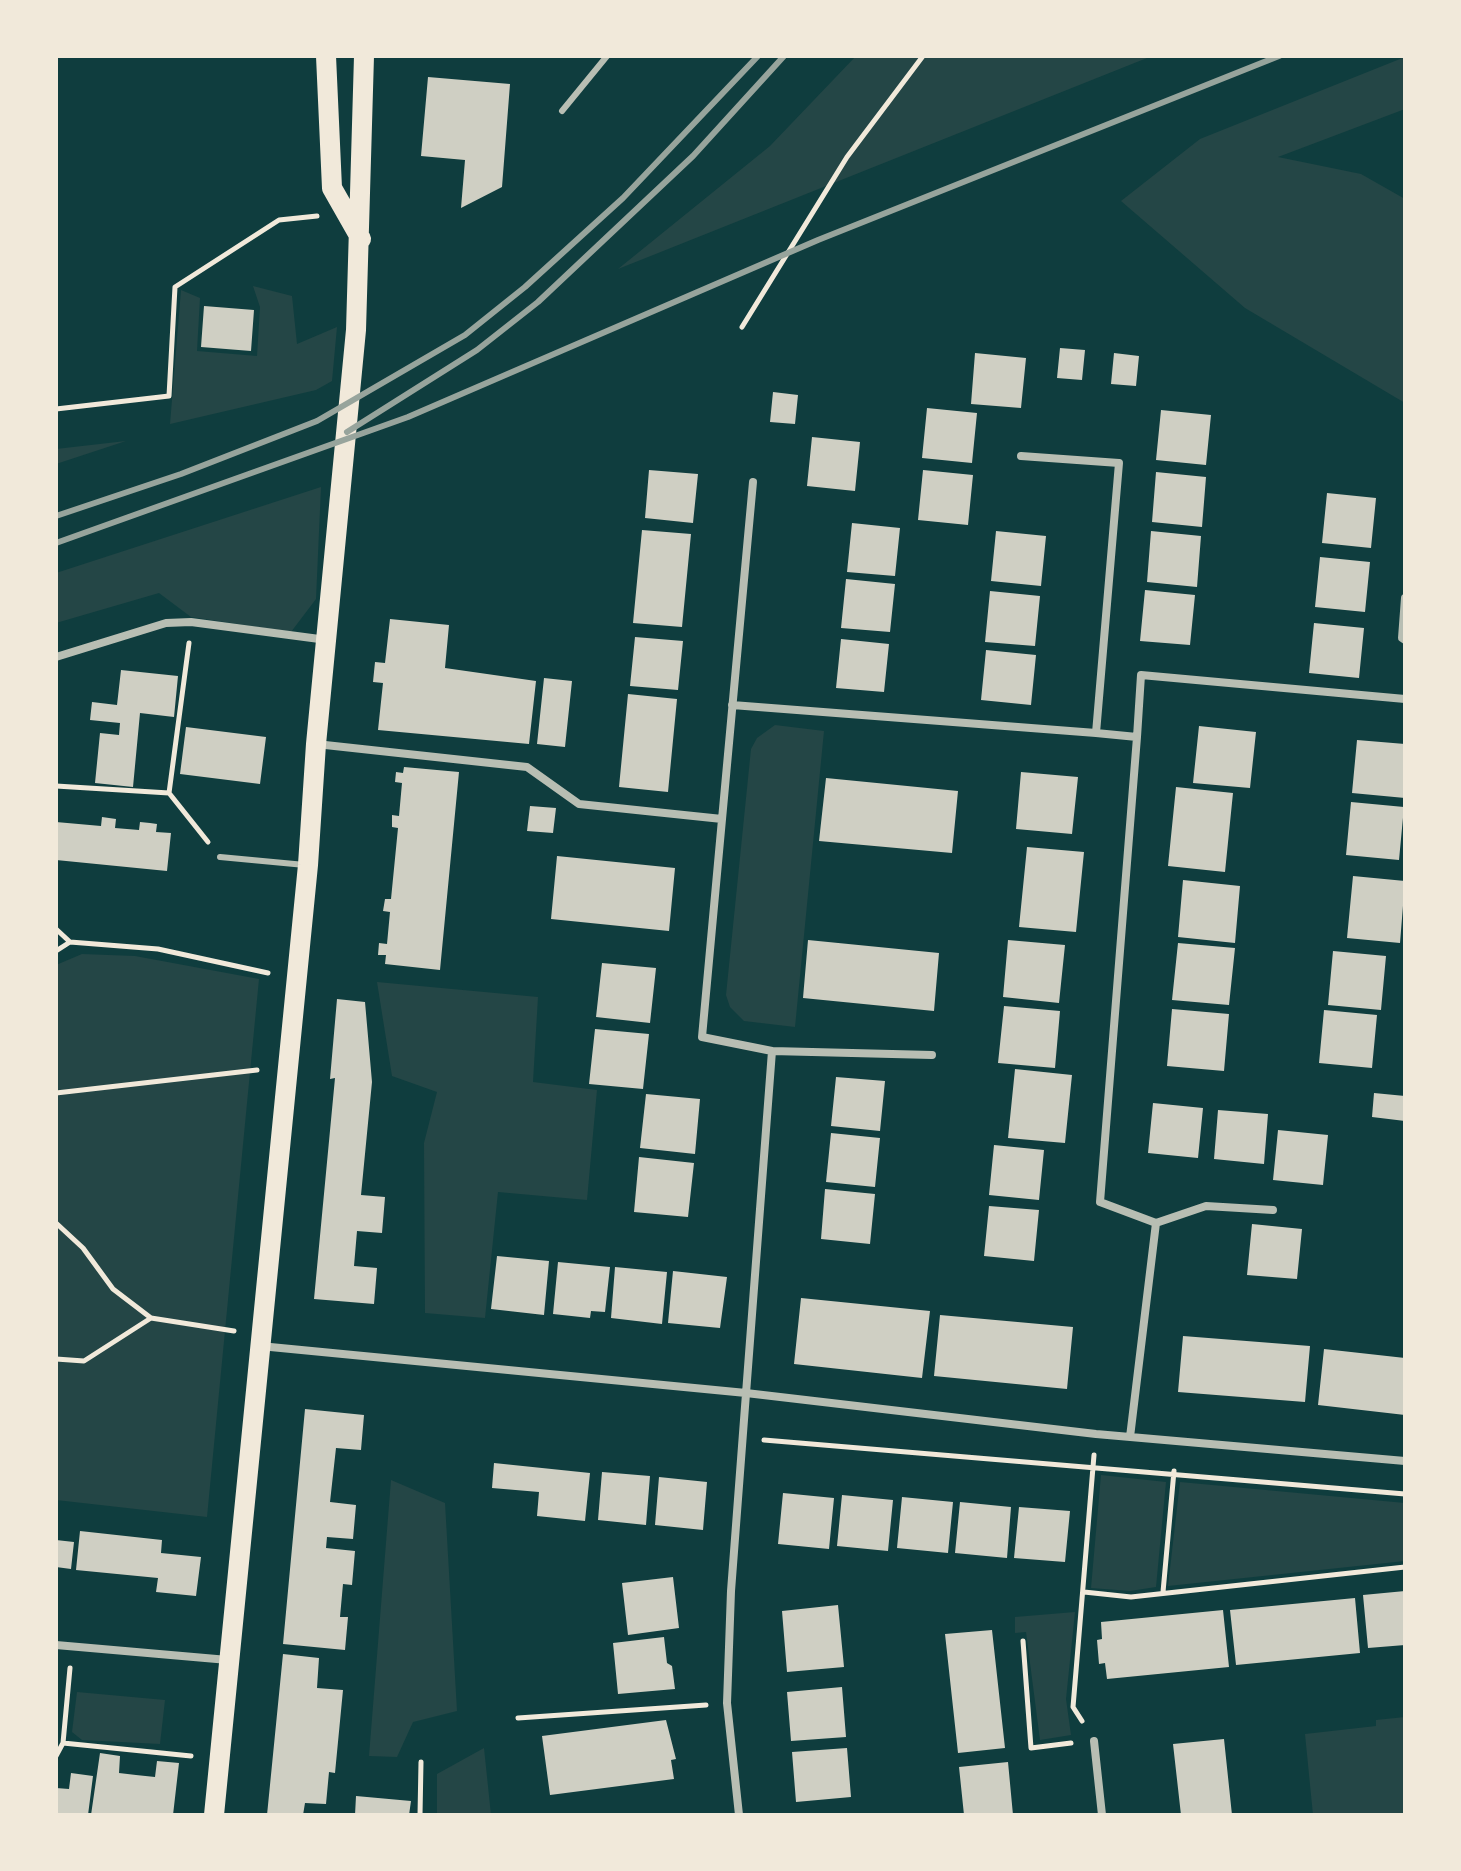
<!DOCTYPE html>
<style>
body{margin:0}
#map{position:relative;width:1461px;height:1871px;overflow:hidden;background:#0f3d3e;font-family:"Sofia Sans Condensed",sans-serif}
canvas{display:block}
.frame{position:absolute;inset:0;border:58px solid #f1e9da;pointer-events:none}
</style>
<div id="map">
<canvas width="1461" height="1871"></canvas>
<div class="frame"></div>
</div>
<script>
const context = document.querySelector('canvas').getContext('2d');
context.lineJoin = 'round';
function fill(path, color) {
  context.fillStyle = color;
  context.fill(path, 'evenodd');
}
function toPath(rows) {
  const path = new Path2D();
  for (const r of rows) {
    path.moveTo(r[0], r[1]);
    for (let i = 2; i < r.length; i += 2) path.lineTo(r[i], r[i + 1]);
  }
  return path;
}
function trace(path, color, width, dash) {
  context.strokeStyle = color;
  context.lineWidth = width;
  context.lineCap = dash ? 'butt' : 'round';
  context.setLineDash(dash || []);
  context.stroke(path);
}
const green = toPath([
 [856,56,1152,56,618,269,770,146],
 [1405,57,1405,109,1278,157,1361,174,1405,199,1405,403,1245,308,1121,201,1200,139],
 [253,286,292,296,297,344,337,327,332,381,316,390,170,424,181,290,200,298,197,351,257,356,260,307],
 [126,441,56,464,56,449],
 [321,487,316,599,291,632,191,617,159,593,56,623,56,573],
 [775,725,824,731,795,1027,744,1021,730,1007,726,995,751,749,757,738],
 [82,954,135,956,259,979,207,1517,56,1500,56,965],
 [377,982,538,997,533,1082,597,1090,587,1200,498,1192,485,1318,425,1313,424,1143,437,1092,392,1076],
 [1101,1475,1166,1482,1156,1587,1130,1591,1091,1588],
 [391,1480,445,1503,457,1711,413,1722,397,1757,369,1756],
 [1180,1482,1405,1503,1405,1561,1168,1586],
 [1075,1612,1066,1699,1071,1735,1040,1740,1026,1632,1015,1633,1015,1617],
 [77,1692,165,1700,160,1744,82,1740,72,1732],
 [1405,1717,1405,1815,1313,1815,1305,1734,1376,1726,1376,1720],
 [484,1748,491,1815,437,1815,437,1774]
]);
const building = toPath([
 [428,77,510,84,502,187,461,208,465,160,421,156],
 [204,306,254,310,251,351,201,347],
 [1060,348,1085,350,1082,380,1057,378],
 [975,353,1026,358,1021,408,971,404],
 [1114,353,1139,356,1136,386,1111,384],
 [773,392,798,395,795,424,770,422],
 [927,408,977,413,972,463,922,458],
 [1161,410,1211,415,1206,465,1156,460],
 [812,437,860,442,855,491,807,486],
 [649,470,698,474,693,523,645,518],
 [923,470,973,475,968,525,918,520],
 [1156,472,1206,477,1202,527,1152,522],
 [1327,493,1376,498,1371,548,1322,543],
 [852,523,900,528,895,576,847,572],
 [642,530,691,534,682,627,633,623],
 [996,531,1046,536,1041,586,991,581],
 [1151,531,1201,536,1197,587,1147,582],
 [1320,557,1370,562,1365,612,1315,607],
 [846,579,895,584,890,632,841,628],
 [1145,590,1195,595,1190,645,1140,641],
 [990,591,1040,596,1035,646,985,642],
 [390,619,449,625,445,668,536,681,529,744,378,730,383,683,373,682,375,662,385,663],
 [1314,623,1364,628,1359,678,1309,673],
 [635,637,683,641,678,690,630,686],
 [841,639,889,644,884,692,836,688],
 [986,650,1036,655,1031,705,981,700],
 [121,670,178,676,174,717,140,713,133,787,95,783,100,733,119,735,120,723,90,720,92,702,117,705],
 [544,678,572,681,565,747,537,744],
 [628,694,677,699,668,792,619,787],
 [1199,726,1256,732,1250,788,1193,783],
 [186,727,266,737,260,784,180,774],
 [1357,740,1405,744,1405,798,1352,793],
 [404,767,459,772,440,970,385,964,386,955,378,955,379,943,387,944,390,912,383,911,385,899,391,899,398,828,392,827,392,815,399,816,402,783,395,782,396,772,403,773],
 [1021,772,1078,777,1072,834,1016,829],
 [826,778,958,791,952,853,819,841],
 [1176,787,1233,793,1225,872,1168,866],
 [1351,802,1404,807,1399,860,1346,855],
 [530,806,556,808,553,833,527,831],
 [102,817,116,819,115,828,139,830,140,822,150,823,157,824,156,832,171,833,167,871,56,860,56,822,101,826],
 [1027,847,1084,852,1076,932,1019,927],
 [557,856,675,868,669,931,551,919],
 [1353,876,1405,881,1400,943,1347,938],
 [1183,880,1240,886,1235,943,1178,937],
 [808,940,939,953,934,1011,803,998],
 [1008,940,1065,945,1059,1003,1003,997],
 [1178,943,1235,948,1229,1005,1172,1000],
 [1333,951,1386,956,1381,1010,1328,1005],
 [602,963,656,968,650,1023,596,1017],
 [337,999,365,1002,372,1082,361,1195,385,1197,382,1233,357,1231,354,1266,377,1268,374,1304,314,1299,335,1078,330,1079],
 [1004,1006,1060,1011,1055,1068,998,1063],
 [1172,1009,1229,1014,1224,1071,1167,1066],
 [1324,1010,1377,1015,1372,1068,1319,1063],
 [595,1029,649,1034,643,1089,589,1084],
 [1015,1069,1072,1075,1065,1143,1008,1138],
 [836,1077,885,1081,880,1131,831,1126],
 [1374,1093,1405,1096,1405,1121,1372,1117],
 [646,1094,700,1099,695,1154,640,1148],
 [1153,1103,1203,1108,1198,1158,1148,1153],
 [1218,1110,1268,1114,1264,1164,1214,1159],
 [1278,1130,1328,1135,1323,1185,1273,1180],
 [831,1133,880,1138,875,1187,826,1182],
 [994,1145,1044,1150,1039,1200,989,1195],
 [639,1157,694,1163,688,1217,634,1212],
 [825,1189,875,1194,870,1244,821,1239],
 [989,1206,1039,1210,1034,1261,984,1256],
 [1252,1224,1302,1229,1297,1279,1247,1275],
 [497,1256,549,1261,544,1315,491,1309],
 [558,1262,610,1267,605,1312,591,1311,590,1318,553,1314],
 [615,1267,667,1272,662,1324,611,1318],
 [673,1271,727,1277,720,1328,668,1323],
 [801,1298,930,1311,922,1378,794,1364],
 [940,1315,1073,1327,1067,1389,934,1376],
 [1183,1336,1310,1346,1305,1402,1178,1392],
 [1324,1349,1405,1358,1405,1415,1318,1405],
 [305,1409,364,1415,361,1450,336,1448,330,1502,356,1505,353,1539,327,1537,326,1548,355,1551,352,1585,343,1584,340,1617,348,1617,345,1650,283,1644],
 [494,1463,590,1473,585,1521,537,1516,539,1492,492,1488],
 [602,1472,650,1476,646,1525,598,1520],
 [659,1477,707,1482,703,1530,655,1525],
 [783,1493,834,1498,829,1549,778,1544],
 [842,1495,893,1500,888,1551,837,1546],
 [902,1497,953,1502,948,1553,897,1548],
 [960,1502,1011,1507,1007,1558,955,1553],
 [1019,1507,1070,1511,1065,1562,1014,1558],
 [80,1531,162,1540,161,1553,201,1557,196,1596,156,1592,158,1578,76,1570],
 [56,1540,74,1542,71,1569,56,1567],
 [673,1577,679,1628,628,1635,622,1583],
 [1405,1591,1405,1645,1368,1648,1363,1595],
 [1355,1598,1360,1653,1236,1665,1230,1610],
 [838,1605,844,1667,787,1672,782,1611],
 [1223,1610,1229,1667,1107,1679,1105,1663,1099,1664,1097,1640,1102,1639,1101,1622],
 [992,1630,1005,1748,958,1753,945,1634],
 [664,1637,667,1663,672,1666,675,1689,618,1694,613,1643],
 [283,1654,319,1658,317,1688,343,1690,335,1773,329,1772,326,1804,305,1803,303,1815,267,1815],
 [842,1687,846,1737,791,1741,787,1692],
 [666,1720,676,1759,671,1760,674,1779,550,1795,542,1736],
 [1224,1739,1232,1815,1181,1815,1173,1744],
 [847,1748,851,1797,796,1802,792,1752],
 [100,1753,120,1756,119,1773,136,1775,155,1777,157,1761,179,1763,173,1815,91,1815],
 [1008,1762,1013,1815,964,1815,959,1767],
 [71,1773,93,1776,88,1815,56,1815,56,1788,69,1789],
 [356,1796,411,1801,409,1815,355,1815]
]);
const path = toPath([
 [742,327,847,157,923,56],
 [56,409,169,396,175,287,279,220,317,216],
 [189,643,169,793,208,842],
 [56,786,169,793],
 [56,929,70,942],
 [56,951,70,942,158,949,268,973],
 [56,1093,257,1070],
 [56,1223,83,1248,113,1289,151,1318,234,1331],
 [56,1359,84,1361,151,1318],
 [764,1440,1405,1494],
 [1084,1592,1131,1597,1405,1567],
 [1163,1592,1174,1471],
 [1023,1641,1031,1748,1071,1743],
 [518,1718,706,1705],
 [1082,1721,1073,1707,1094,1455],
 [63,1743,70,1668],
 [56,1756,63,1743,191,1756],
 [420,1815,421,1762]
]);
const service = toPath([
 [562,111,607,56],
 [220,857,305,865]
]);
const minor = toPath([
 [1021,456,1119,463,1096,733,1137,737,1100,1202,1156,1223,1130,1437],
 [1405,598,1402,638,1405,640],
 [56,657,166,623,191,622,327,640],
 [732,705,1096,733],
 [1137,737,1141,675,1405,699],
 [316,744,527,767,579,804,722,819],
 [772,1051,932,1055],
 [1156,1223,1206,1206,1273,1210],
 [260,1346,746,1393,1096,1434,1405,1461],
 [56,1645,228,1660],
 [1094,1741,1102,1815],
 [739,1815,727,1703,731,1591,772,1051,702,1037,753,482]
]);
const primary = toPath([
 [326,56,332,188,361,239],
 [214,1815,308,865,316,744,356,330,364,56]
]);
const rail = toPath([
 [347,432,477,350,538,302,693,156,784,56],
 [56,516,181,474,317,421,465,335,525,287,623,198,758,56],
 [56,543,408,417,818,240,1279,56]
]);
fill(green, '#244646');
fill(building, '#cfcfc3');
trace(path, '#f1e9da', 5);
trace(service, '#b8beb3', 6);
trace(minor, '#b8beb3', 8);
trace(primary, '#f1e9da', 20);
trace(rail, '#97a49c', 6);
</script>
